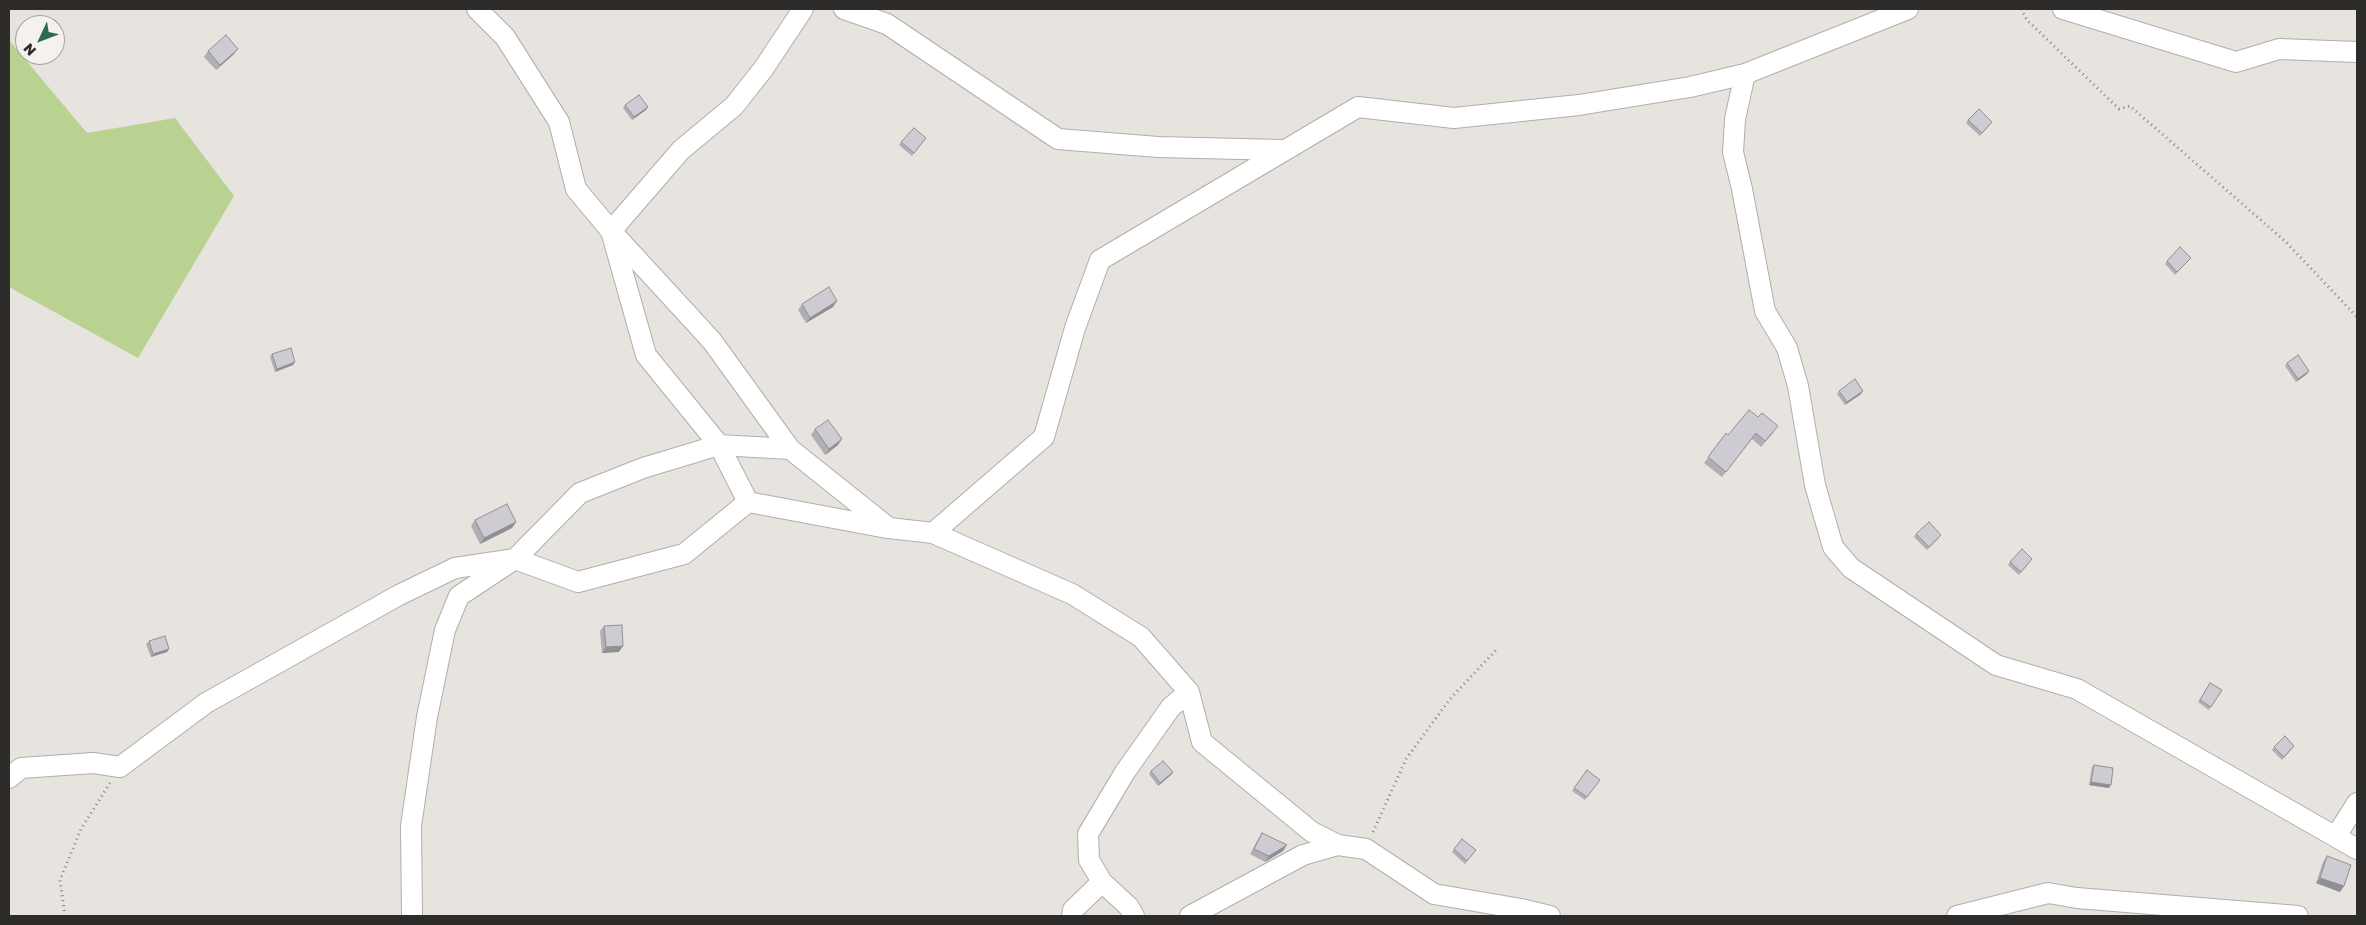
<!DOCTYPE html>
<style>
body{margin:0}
#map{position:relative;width:2366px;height:925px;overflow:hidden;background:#e7e3df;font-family:"Golos Text",sans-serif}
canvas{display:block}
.frame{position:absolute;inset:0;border:10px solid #2d2c2a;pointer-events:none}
.north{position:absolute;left:15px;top:15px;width:50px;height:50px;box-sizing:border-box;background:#f5f1ec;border:1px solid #a5a29e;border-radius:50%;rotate:227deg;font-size:14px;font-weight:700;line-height:20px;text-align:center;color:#2d2c2a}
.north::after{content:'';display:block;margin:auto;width:18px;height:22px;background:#2b6a56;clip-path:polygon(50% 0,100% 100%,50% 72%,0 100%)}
</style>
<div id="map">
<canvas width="2366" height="925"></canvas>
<div class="frame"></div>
<div class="north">N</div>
</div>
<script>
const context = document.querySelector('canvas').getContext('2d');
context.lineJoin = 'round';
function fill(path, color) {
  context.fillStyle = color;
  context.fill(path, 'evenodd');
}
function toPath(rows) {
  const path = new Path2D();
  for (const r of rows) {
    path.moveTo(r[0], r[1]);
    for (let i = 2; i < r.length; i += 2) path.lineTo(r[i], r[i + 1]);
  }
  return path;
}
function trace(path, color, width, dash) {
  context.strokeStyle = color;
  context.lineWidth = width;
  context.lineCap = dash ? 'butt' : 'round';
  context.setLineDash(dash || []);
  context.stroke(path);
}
const green = toPath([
 [9,40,87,133,175,118,234,196,138,358,9,287]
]);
const path = toPath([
 [2021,9,2027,20,2119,109,2130,106,2286,242,2357,317],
 [1373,832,1406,759,1450,699,1497,649],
 [65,916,60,880,81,829,110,783]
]);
const street = toPath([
 [477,9,505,37,559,122,576,189,611,231,712,341,790,449,889,528,933,533,1072,594,1141,637,1189,692,1202,742,1312,832,1338,845,1366,849,1434,894,1521,909,1550,916],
 [844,9,887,24,1058,139,1158,147,1283,150],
 [2063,9,2236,62,2279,49,2357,52],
 [1745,74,1735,119,1733,152,1742,189,1765,311,1787,348,1798,386,1815,485,1833,547,1851,568,1996,665,2077,689,2357,849],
 [748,502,719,445,646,355,611,231,681,150,734,106,764,68,803,9],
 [933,533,1044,437,1075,328,1100,260,1358,107,1454,118,1579,105,1690,87,1745,74,1908,9],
 [9,778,21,768,93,763,120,767,206,703,399,595,455,568,515,559,580,493,643,468,719,445,790,449],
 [2336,836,2357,803],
 [412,916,411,826,427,717,445,630,459,596,515,559,578,582,684,554,748,502,887,528],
 [1072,916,1073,910,1102,882],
 [1134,916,1129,907,1102,882,1089,860,1088,834,1125,772,1171,707,1189,692],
 [1190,916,1303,855,1338,845],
 [1957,916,2048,893,2077,898,2298,916]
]);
const wall = toPath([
 [208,51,234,54,216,70,204,57],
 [625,105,648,107,646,110,632,120,623,108],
 [1968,120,1990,125,1980,136,1966,123],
 [926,138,912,156,899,145,901,142],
 [2191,258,2175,275,2165,264,2167,261],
 [802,304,833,307,806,323,798,310],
 [272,354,295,362,293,365,275,372,270,357],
 [2287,363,2307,374,2296,382,2285,366],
 [1839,391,1861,394,1845,405,1837,394],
 [815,429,838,445,825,455,811,435],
 [1774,432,1761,447,1752,439,1722,477,1704,463,1726,433,1728,435],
 [475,520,516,522,512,528,480,544,471,526],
 [1916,534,1939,538,1927,550,1914,537],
 [2032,559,2019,575,2008,565,2010,562],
 [604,626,619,652,602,653,600,631],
 [149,641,169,649,167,652,151,657,146,644],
 [2210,683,2222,690,2209,710,2198,702],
 [2274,747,2292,749,2282,760,2272,750],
 [2094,765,2109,788,2089,785,2092,767],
 [1587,770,1600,780,1585,800,1572,791],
 [1151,771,1173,772,1171,775,1158,786,1149,774],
 [1262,833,1283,851,1265,862,1250,854,1258,839],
 [1454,849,1476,850,1465,864,1452,852],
 [2327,856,2340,892,2316,883,2323,862]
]);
const shadedWall = toPath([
 [238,49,234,54,216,70,220,65],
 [648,107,646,110,632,120,634,117],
 [837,301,833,307,806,323,810,318],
 [295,362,293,365,275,372,277,369],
 [2309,371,2307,374,2296,382,2298,379],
 [1863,391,1861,394,1845,405,1847,402],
 [842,439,838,445,825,455,829,449],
 [516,522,512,528,480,544,484,538],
 [623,646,619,652,602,653,606,647],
 [169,649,167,652,151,657,153,654],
 [1173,772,1171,775,1158,786,1160,783],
 [2091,782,2111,785,2109,788,2089,785],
 [1287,845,1283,851,1265,862,1269,856],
 [2320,878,2344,886,2340,892,2316,883]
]);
const building = toPath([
 [226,35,238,49,220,65,208,51,226,35],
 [639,95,648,107,634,117,625,105,639,95],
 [1979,109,1992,122,1982,133,1968,120,1979,109],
 [914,128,926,138,914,153,901,142,914,128],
 [2180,247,2191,258,2177,272,2167,261,2180,247],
 [829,287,837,301,810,318,802,304,829,287],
 [291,348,295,362,277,369,272,354,291,348],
 [2298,355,2309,371,2298,379,2287,363,2298,355],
 [1855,379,1863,391,1847,402,1839,391,1855,379],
 [1749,410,1758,417,1762,413,1778,426,1765,441,1756,433,1726,472,1708,457,1726,433,1728,435,1749,410],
 [828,420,842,439,829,449,815,429,828,420],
 [507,504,516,522,484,538,475,520,507,504],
 [1929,522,1941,535,1929,547,1916,534,1929,522],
 [2022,549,2032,559,2021,572,2010,562,2022,549],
 [622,625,623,646,606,647,604,626,622,625],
 [165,636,169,649,153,654,149,641,165,636],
 [2210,683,2222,690,2211,707,2200,700,2210,683],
 [2285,736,2294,746,2284,757,2274,747,2285,736],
 [1163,761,1173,772,1160,783,1151,771,1163,761],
 [2094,765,2113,768,2111,785,2091,782,2094,765],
 [1587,770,1600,780,1587,797,1574,788,1587,770],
 [1262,833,1287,845,1269,856,1254,849,1262,833],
 [1462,839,1476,850,1467,861,1454,849,1462,839],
 [2327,856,2351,865,2344,886,2320,878,2327,856]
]);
fill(green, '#bad291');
trace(street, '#b2aeaa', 22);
trace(path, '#878582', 3, [1, 4]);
trace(street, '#fff', 20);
fill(wall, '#b1afb5');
fill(shadedWall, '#908f93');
fill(building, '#ceccd2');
trace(building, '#908f93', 1);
</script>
